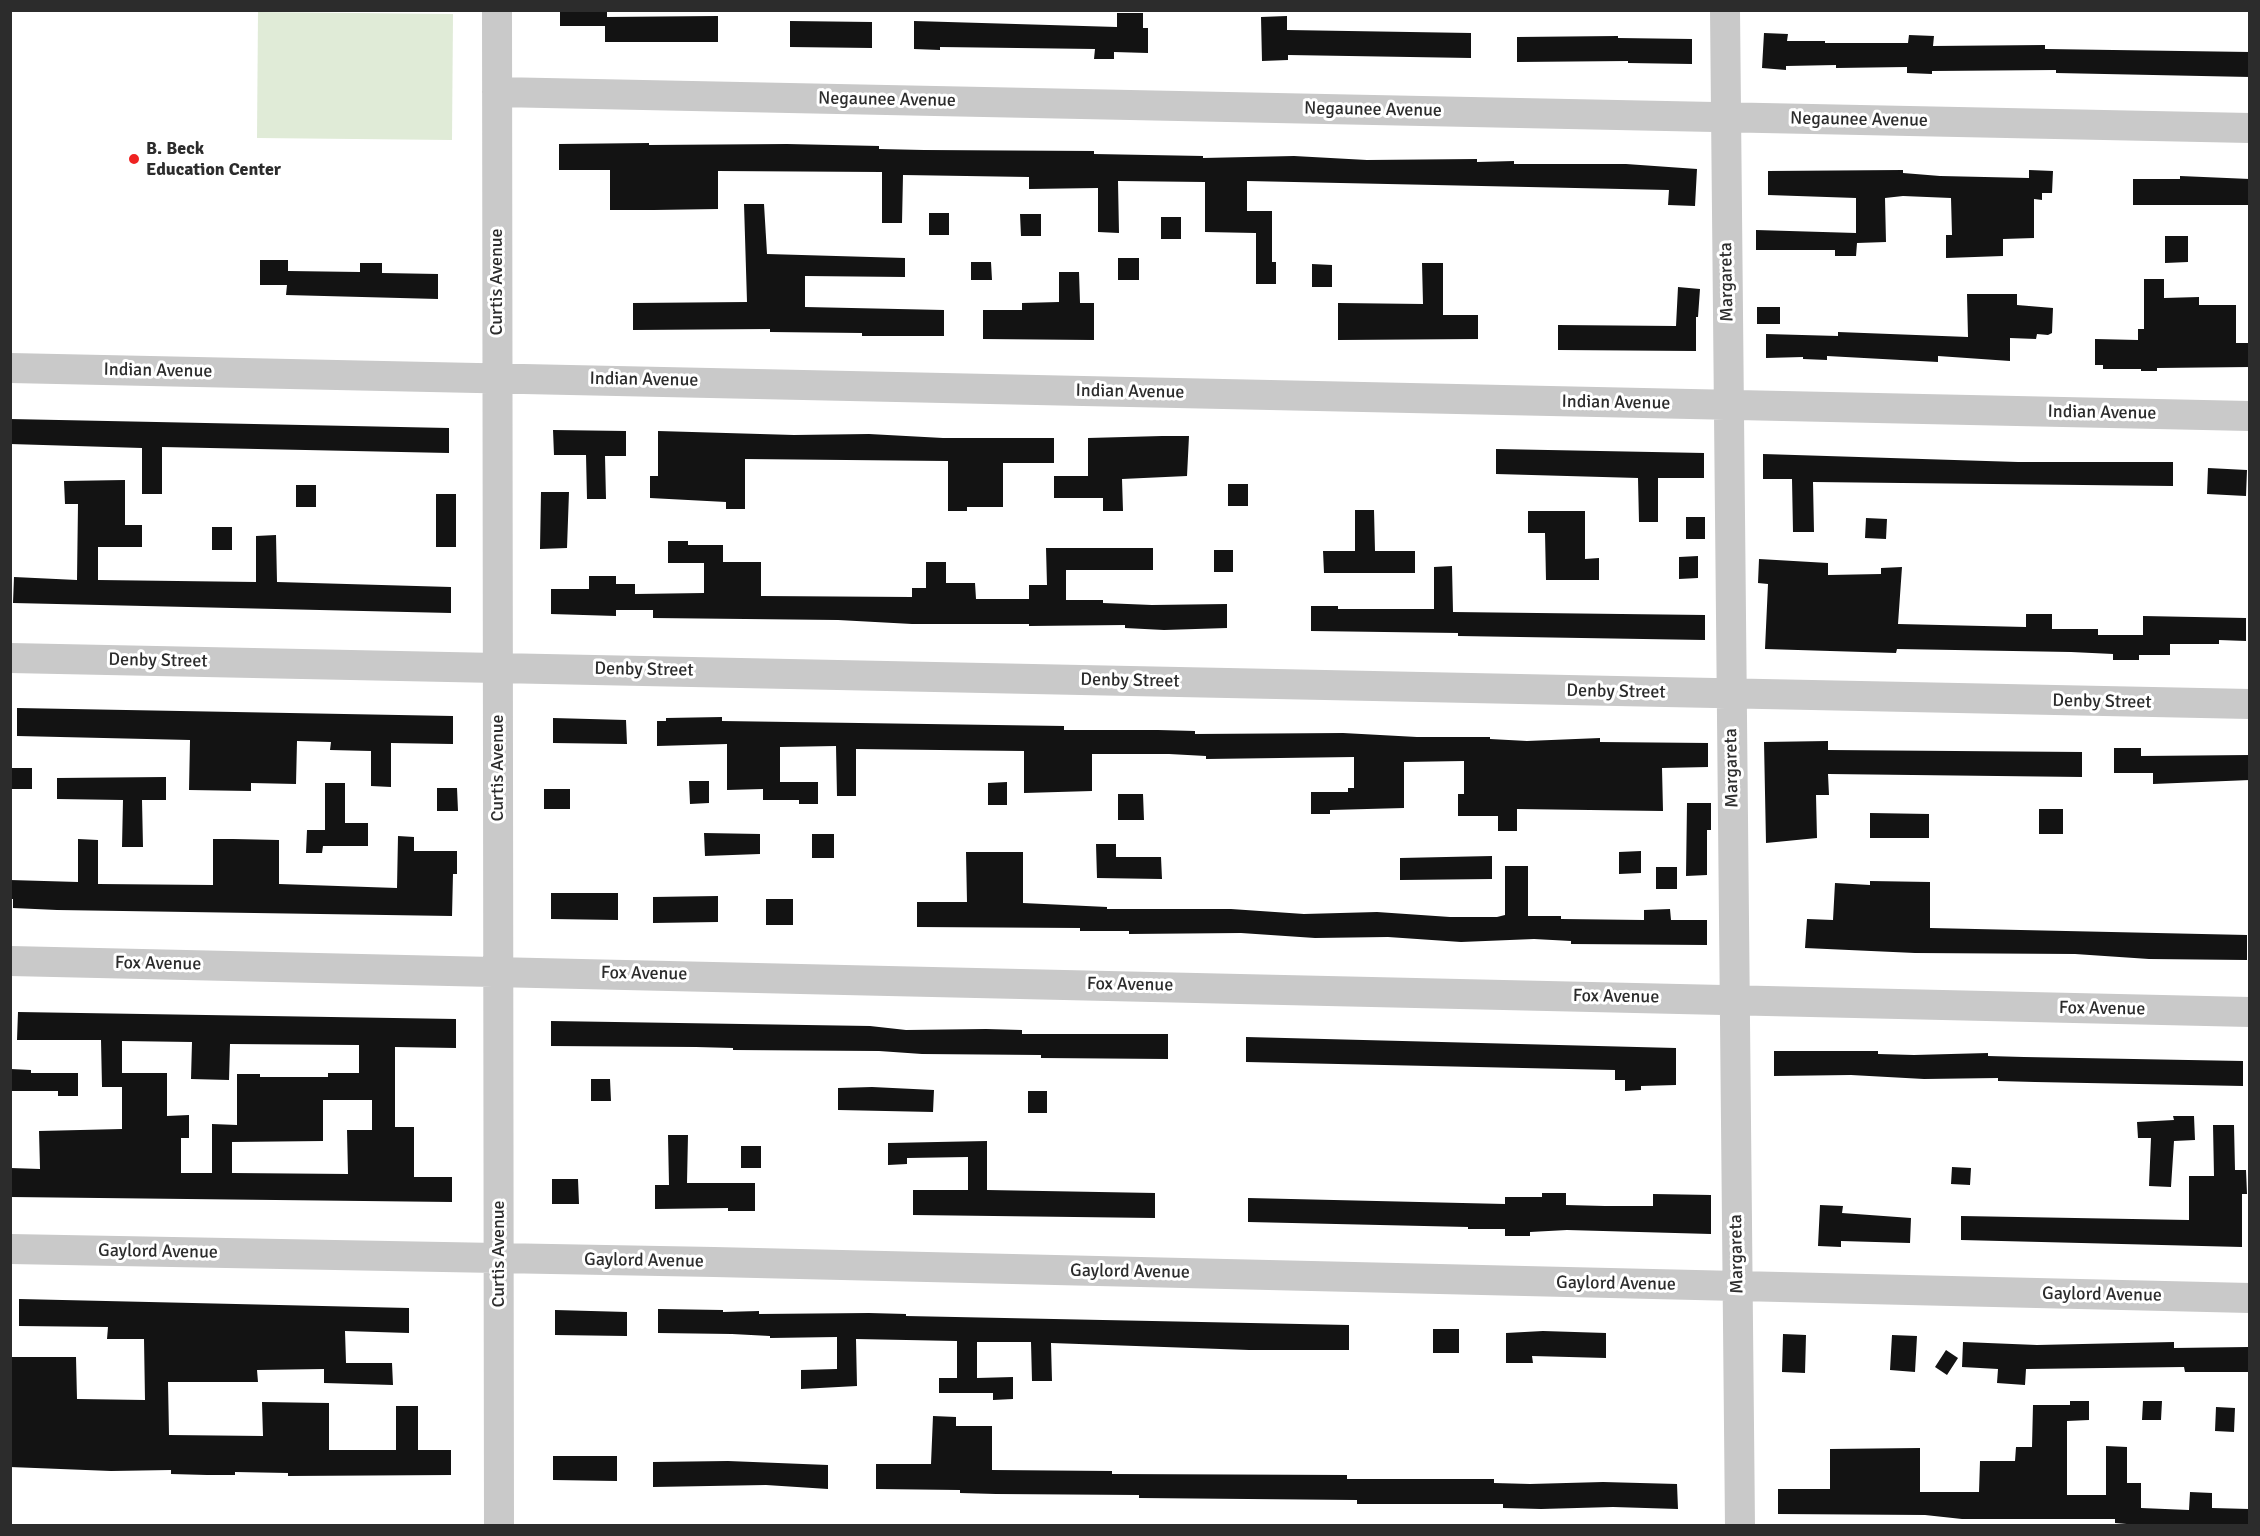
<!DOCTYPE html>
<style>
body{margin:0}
#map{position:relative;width:2260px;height:1536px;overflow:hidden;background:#fff;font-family:Signika,sans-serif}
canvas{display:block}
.frame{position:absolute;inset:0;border:12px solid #2c2c2c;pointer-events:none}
</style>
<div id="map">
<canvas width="2260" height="1536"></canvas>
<div class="frame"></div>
</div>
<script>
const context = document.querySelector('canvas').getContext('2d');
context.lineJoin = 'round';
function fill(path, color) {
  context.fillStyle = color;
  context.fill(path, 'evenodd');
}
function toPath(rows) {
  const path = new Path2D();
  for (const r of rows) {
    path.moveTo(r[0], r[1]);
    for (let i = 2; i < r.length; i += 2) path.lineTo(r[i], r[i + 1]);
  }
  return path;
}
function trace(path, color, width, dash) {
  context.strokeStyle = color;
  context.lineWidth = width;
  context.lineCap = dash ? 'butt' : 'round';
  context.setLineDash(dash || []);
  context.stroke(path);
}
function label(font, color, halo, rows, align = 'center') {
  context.font = font + ' Signika,sans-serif';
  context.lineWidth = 6;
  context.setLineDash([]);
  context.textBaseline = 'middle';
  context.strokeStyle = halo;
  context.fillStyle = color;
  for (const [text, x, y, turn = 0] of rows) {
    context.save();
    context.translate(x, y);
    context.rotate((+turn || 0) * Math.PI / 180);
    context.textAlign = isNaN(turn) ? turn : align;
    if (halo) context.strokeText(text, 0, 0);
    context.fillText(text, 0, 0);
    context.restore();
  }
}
const green = toPath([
 [258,12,453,14,452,140,257,138]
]);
const building = toPath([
 [560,10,607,10,607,17,718,16,718,42,605,42,605,26,560,26],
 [1117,13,1143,13,1143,28,1148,28,1148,53,1114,52,1114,59,1094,59,1095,49,940,47,940,50,914,49,914,21,1117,27],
 [1287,16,1287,30,1471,33,1471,58,1288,55,1288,60,1262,61,1261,17],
 [790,21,872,22,872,48,790,47],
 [1764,33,1788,34,1787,41,1825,41,1825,43,1908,43,1909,35,1934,36,1933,46,2045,45,2045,49,2250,52,2250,77,2056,73,2056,70,1932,71,1932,74,1907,73,1907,67,1836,68,1836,65,1786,66,1786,70,1762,68],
 [1618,36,1618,38,1692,39,1692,64,1628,63,1628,61,1517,62,1517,37],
 [649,143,649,145,787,144,879,146,879,149,924,150,1094,151,1094,154,1203,156,1203,158,1294,156,1367,160,1477,159,1477,162,1514,161,1514,164,1626,164,1697,169,1695,206,1668,205,1669,190,1247,181,1247,211,1272,211,1272,262,1276,262,1276,284,1256,284,1256,233,1205,232,1205,182,1118,181,1119,233,1098,232,1098,188,1029,189,1029,177,903,175,902,223,882,223,882,172,718,171,718,209,654,210,610,210,610,170,559,170,559,144],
 [1903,170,1903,173,1940,176,2029,178,2029,170,2053,171,2052,193,2042,193,2042,200,2034,199,2034,238,2003,239,2003,256,1946,258,1946,235,1952,235,1951,198,1903,196,1885,198,1886,242,1857,243,1856,256,1835,256,1835,250,1756,250,1756,230,1856,233,1856,198,1768,195,1768,171],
 [2180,176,2250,179,2250,205,2133,205,2133,179,2180,179],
 [744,204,764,204,767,254,905,258,905,277,805,276,805,307,944,310,944,336,862,336,862,333,770,332,770,329,633,330,633,303,747,302],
 [929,213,949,213,949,235,929,235],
 [1020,214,1041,214,1041,236,1021,236],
 [1161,217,1181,217,1181,239,1161,239],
 [2165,236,2188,236,2188,262,2165,263],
 [1118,258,1139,258,1139,280,1118,280],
 [260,260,288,260,288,271,360,272,360,263,382,263,382,273,438,274,438,299,286,295,287,285,260,285],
 [971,262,991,262,992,280,971,280],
 [1422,263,1443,263,1443,315,1478,315,1478,339,1338,340,1338,303,1423,304],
 [1312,264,1332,265,1332,287,1312,287],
 [1059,272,1079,272,1080,303,1094,303,1094,340,983,339,983,310,1022,310,1022,303,1059,302],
 [2144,279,2164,279,2164,298,2199,297,2199,305,2236,305,2236,343,2250,343,2250,367,2157,368,2157,371,2141,371,2141,369,2103,369,2103,365,2095,365,2095,339,2138,340,2138,329,2144,329],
 [1678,287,1700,289,1698,317,1696,317,1696,351,1558,350,1558,325,1676,326],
 [1967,294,2017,294,2017,305,2053,308,2052,333,2048,335,2037,334,2036,339,2010,338,2010,361,1938,356,1938,362,1827,356,1827,360,1803,359,1803,357,1766,358,1766,334,1838,336,1838,332,1968,337],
 [1757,307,1780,307,1780,324,1757,324],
 [10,419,449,428,449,453,162,447,162,494,142,494,142,448,10,444],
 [553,430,626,431,626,456,605,456,606,499,587,499,586,455,554,455],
 [658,431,794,435,869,434,943,438,1054,438,1054,463,1003,463,1003,507,967,507,967,511,948,511,948,461,745,459,745,509,726,509,726,502,650,498,650,476,658,476],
 [1162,436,1189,436,1187,476,1122,479,1123,511,1103,511,1103,498,1054,498,1054,476,1088,476,1088,438],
 [1496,449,1704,453,1704,478,1658,478,1658,522,1639,522,1638,478,1496,474],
 [1763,454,2018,462,2173,462,2173,486,1813,482,1814,532,1793,532,1792,479,1763,479],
 [2208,468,2247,470,2246,496,2207,494],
 [125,480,125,525,142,525,142,547,98,547,98,580,256,582,256,536,276,535,277,582,451,587,451,613,13,603,14,577,77,580,78,504,65,504,64,481],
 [1228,484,1248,484,1248,506,1228,506],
 [296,485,316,485,316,507,296,507],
 [541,492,569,492,567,548,540,549],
 [436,494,456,494,456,547,436,547],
 [1355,510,1374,510,1375,551,1415,551,1415,573,1324,573,1323,551,1355,551],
 [1528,511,1585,511,1585,559,1599,558,1599,580,1546,580,1545,533,1528,533],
 [1686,517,1705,517,1705,539,1686,539],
 [1866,518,1887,519,1886,539,1865,538],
 [212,527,232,527,232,550,212,550],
 [668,541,688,541,688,545,723,545,723,562,761,562,761,596,912,597,912,588,926,588,926,562,946,562,946,583,975,583,976,599,1029,599,1029,585,1047,585,1046,548,1153,548,1153,570,1066,570,1066,600,1103,600,1103,603,1152,605,1227,604,1227,628,1164,630,1125,628,1125,625,1029,626,1029,624,912,624,838,620,653,618,653,610,616,610,616,616,551,614,551,589,589,589,589,576,616,576,616,584,635,584,635,594,704,593,704,563,668,563],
 [1214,550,1233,550,1233,572,1214,572],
 [1698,556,1698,578,1679,579,1679,557],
 [1759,559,1828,563,1828,575,1881,574,1881,568,1902,567,1898,624,2026,627,2026,614,2052,614,2052,629,2098,629,2098,635,2143,635,2143,616,2246,618,2246,641,2219,640,2219,644,2170,644,2170,655,2139,655,2139,660,2113,660,2113,654,2071,652,1897,649,1896,653,1765,649,1768,584,1758,583],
 [1452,566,1453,612,1705,615,1705,640,1458,636,1458,633,1311,631,1311,606,1338,606,1338,609,1434,609,1434,567],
 [17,708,453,716,453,744,391,743,391,787,371,786,371,751,330,750,331,742,297,741,296,784,251,783,251,791,189,790,190,740,17,736],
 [722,717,722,721,1064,726,1064,730,1158,730,1195,731,1195,734,1343,733,1417,737,1490,737,1490,739,1527,741,1600,738,1600,742,1708,743,1708,767,1662,768,1663,811,1517,809,1517,831,1498,831,1498,816,1458,816,1458,794,1464,794,1464,761,1404,762,1404,808,1330,810,1330,814,1311,814,1311,792,1348,792,1348,788,1354,788,1354,757,1206,759,1206,756,1169,754,1092,754,1092,791,1024,793,1024,751,856,749,856,796,837,796,836,746,780,747,780,782,818,782,818,804,799,804,799,800,763,800,763,789,727,790,727,744,657,746,657,721,666,721,666,718],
 [553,718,626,720,627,744,553,743],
 [1828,741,1828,750,2082,752,2082,777,1828,774,1829,795,1816,795,1817,838,1766,843,1764,742],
 [2114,748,2141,748,2141,756,2250,755,2250,780,2153,784,2153,773,2114,773],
 [12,768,32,768,32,789,12,789],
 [166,777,166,800,142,800,143,847,122,847,123,800,57,799,57,778],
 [689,781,709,781,709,803,690,804],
 [1007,782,1007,805,988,805,988,783],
 [325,783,345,783,345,823,368,823,368,846,323,846,322,853,306,853,307,830,325,830],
 [437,788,457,788,458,811,437,811],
 [544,789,570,789,570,809,544,809],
 [1118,794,1143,794,1144,820,1118,820],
 [1687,803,1711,803,1711,830,1707,830,1707,875,1686,876],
 [2039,809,2063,809,2063,834,2039,834],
 [1870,813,1929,814,1929,838,1870,838],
 [704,833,760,834,760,854,705,856],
 [812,834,834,834,834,858,812,858],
 [398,836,414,837,414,851,457,851,457,874,453,874,452,916,57,910,13,908,13,899,10,899,10,880,78,882,78,839,98,840,98,884,213,885,213,839,233,839,279,840,279,884,397,888],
 [1096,844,1116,844,1116,857,1161,857,1162,879,1097,878],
 [1641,851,1641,873,1619,874,1619,852],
 [966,852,1023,852,1023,903,1107,907,1107,909,1231,909,1304,914,1377,912,1450,917,1497,917,1505,915,1505,866,1528,866,1528,916,1561,916,1561,919,1644,920,1644,910,1670,909,1671,920,1707,920,1707,945,1571,944,1571,941,1534,939,1461,942,1388,937,1315,938,1241,933,1129,934,1129,931,1080,931,1080,928,917,927,917,902,967,902],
 [1492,856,1492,879,1400,880,1400,858],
 [1656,867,1677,867,1677,889,1656,889],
 [1870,881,1930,882,1930,928,2247,935,2247,960,2149,959,2075,954,1915,953,1805,948,1807,919,1833,920,1835,883,1870,885],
 [551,893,618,893,618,920,551,919],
 [718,896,718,922,653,923,653,897],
 [766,899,793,899,793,925,766,925],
 [18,1012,456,1019,456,1048,395,1047,395,1127,414,1127,414,1177,452,1177,452,1202,11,1197,11,1168,40,1169,39,1131,122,1129,122,1073,167,1073,167,1116,189,1115,189,1138,181,1138,181,1173,212,1173,212,1124,237,1125,237,1074,260,1074,260,1077,328,1077,328,1073,359,1073,359,1045,230,1044,229,1080,191,1079,192,1042,122,1041,122,1087,102,1087,101,1040,17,1040],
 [323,1100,372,1100,372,1130,347,1130,348,1174,232,1173,232,1142,323,1141],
 [551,1021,870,1026,906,1030,986,1029,1022,1030,1022,1034,1168,1034,1168,1059,1041,1058,1041,1055,922,1054,879,1051,733,1050,733,1048,696,1047,551,1046],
 [1246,1037,1676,1048,1676,1085,1641,1086,1641,1090,1625,1091,1625,1080,1615,1080,1615,1070,1246,1062],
 [1774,1051,1878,1051,1878,1054,1914,1055,1988,1053,1988,1056,2024,1057,2243,1061,2243,1086,2035,1082,1998,1081,1998,1078,1924,1079,1851,1075,1774,1076],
 [11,1069,31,1070,31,1073,78,1073,78,1096,58,1096,58,1091,11,1091],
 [591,1079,610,1079,611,1101,591,1101],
 [872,1087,934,1090,933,1112,838,1110,838,1088],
 [1028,1091,1047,1091,1047,1113,1028,1113],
 [2173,1116,2194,1116,2195,1140,2174,1141,2171,1187,2149,1186,2151,1138,2138,1138,2137,1122,2174,1120],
 [2213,1125,2234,1125,2235,1170,2246,1170,2247,1194,2242,1194,2242,1247,1961,1240,1961,1216,2189,1220,2189,1176,2214,1176],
 [668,1135,688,1135,687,1183,755,1183,755,1211,728,1211,728,1208,655,1209,655,1185,669,1185],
 [987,1141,987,1190,1155,1193,1155,1218,913,1215,913,1190,968,1190,968,1157,907,1158,907,1164,888,1165,888,1143],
 [741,1146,761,1146,761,1168,741,1168],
 [1952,1167,1971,1168,1970,1185,1951,1184],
 [552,1179,578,1179,579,1204,552,1204],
 [1542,1193,1566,1193,1566,1205,1605,1206,1653,1206,1653,1194,1711,1195,1711,1234,1567,1230,1530,1232,1530,1236,1505,1236,1505,1229,1468,1229,1468,1227,1248,1222,1248,1198,1505,1204,1505,1197,1542,1197],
 [1820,1205,1843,1206,1842,1213,1911,1218,1910,1243,1841,1241,1841,1247,1818,1246],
 [19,1299,409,1308,409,1333,345,1331,346,1363,392,1363,393,1385,324,1383,324,1369,257,1370,258,1382,168,1382,169,1435,263,1436,262,1402,329,1403,329,1450,396,1450,396,1406,418,1406,418,1450,451,1450,451,1475,288,1476,288,1473,235,1472,235,1475,207,1475,171,1474,171,1470,111,1471,10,1467,12,1357,76,1357,77,1399,145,1400,144,1339,107,1339,108,1327,19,1326],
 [658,1309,723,1310,723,1312,759,1311,759,1314,869,1313,906,1314,906,1316,1349,1325,1349,1350,1249,1350,1051,1343,1052,1381,1032,1381,1031,1342,977,1342,977,1378,1013,1377,1013,1399,993,1400,993,1393,939,1393,939,1378,957,1378,957,1341,856,1339,857,1386,801,1389,801,1370,837,1369,837,1337,770,1338,770,1336,732,1334,658,1333],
 [555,1310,627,1312,627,1336,555,1335],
 [1433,1329,1459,1329,1459,1353,1433,1353],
 [1543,1331,1606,1333,1606,1358,1532,1356,1533,1363,1506,1363,1506,1333],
 [1783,1334,1806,1335,1805,1373,1782,1372],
 [1892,1335,1917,1336,1915,1372,1890,1370],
 [1963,1342,2037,1345,2174,1342,2174,1348,2248,1347,2248,1372,2185,1372,2184,1367,2026,1369,2025,1385,1997,1383,1998,1369,1962,1367],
 [1946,1350,1958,1358,1947,1375,1935,1367],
 [2070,1401,2089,1401,2089,1420,2067,1421,2067,1495,2106,1495,2106,1446,2127,1447,2127,1483,2141,1483,2141,1508,2189,1510,2190,1492,2212,1493,2212,1508,2249,1509,2248,1526,2150,1526,2115,1523,2115,1519,1962,1519,1925,1515,1778,1514,1778,1489,1830,1489,1830,1449,1920,1448,1920,1492,1979,1492,1980,1461,2015,1461,2016,1447,2032,1447,2033,1405,2070,1405],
 [2143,1401,2162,1401,2161,1420,2142,1420],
 [2216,1407,2235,1408,2234,1432,2215,1431],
 [933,1416,956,1417,956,1426,992,1426,992,1470,1112,1471,1112,1474,1347,1475,1347,1479,1494,1479,1494,1483,1530,1484,1603,1482,1677,1484,1678,1509,1613,1507,1541,1509,1503,1508,1503,1504,1357,1504,1357,1500,1139,1498,1139,1495,996,1494,960,1493,960,1490,876,1489,876,1464,931,1464],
 [553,1456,617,1456,617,1481,553,1480],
 [728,1461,828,1465,828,1489,766,1485,653,1487,653,1462]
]);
const minor = toPath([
 [497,10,499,1526],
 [1725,10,1740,1526],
 [497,92,2250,128],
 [10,368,2250,416],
 [10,658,2250,704],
 [10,961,2250,1012],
 [10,1249,714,1262,2250,1298]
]);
const markers = [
 [134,159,6,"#ef2221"]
];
const streetNames = [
 ["Negaunee Avenue",887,100,1],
 ["Negaunee Avenue",1373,110,1],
 ["Negaunee Avenue",1859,120,1],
 ["Curtis Avenue",497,282,-90],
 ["Margareta",1727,282,-91],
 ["Indian Avenue",158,371,1],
 ["Indian Avenue",644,380,1],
 ["Indian Avenue",1130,392,1],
 ["Indian Avenue",1616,403,1],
 ["Indian Avenue",2102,413,1],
 ["Denby Street",158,661,1],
 ["Denby Street",644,670,1],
 ["Denby Street",1130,681,1],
 ["Denby Street",1616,692,1],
 ["Denby Street",2102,702,1],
 ["Curtis Avenue",498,768,-90],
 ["Margareta",1732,768,-91],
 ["Fox Avenue",158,964,1],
 ["Fox Avenue",644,974,1],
 ["Fox Avenue",1130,985,1],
 ["Fox Avenue",1616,997,1],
 ["Fox Avenue",2102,1009,1],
 ["Gaylord Avenue",158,1252,1],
 ["Curtis Avenue",499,1254,-90],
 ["Margareta",1737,1254,-91],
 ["Gaylord Avenue",644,1261,1],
 ["Gaylord Avenue",1130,1272,1],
 ["Gaylord Avenue",1616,1284,1],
 ["Gaylord Avenue",2102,1295,1]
];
const poiNames = [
 ["B. Beck",146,149],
 ["Education Center",146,170]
];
fill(green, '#e0ebd7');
fill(building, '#131313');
trace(minor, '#c9c9c9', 30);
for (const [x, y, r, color] of markers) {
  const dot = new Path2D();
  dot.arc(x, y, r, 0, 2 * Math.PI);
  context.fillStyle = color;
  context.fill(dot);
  trace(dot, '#fff', 2);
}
label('18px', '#2c2c2c', '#fff', streetNames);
label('bold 18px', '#2c2c2c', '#fff', poiNames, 'left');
</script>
